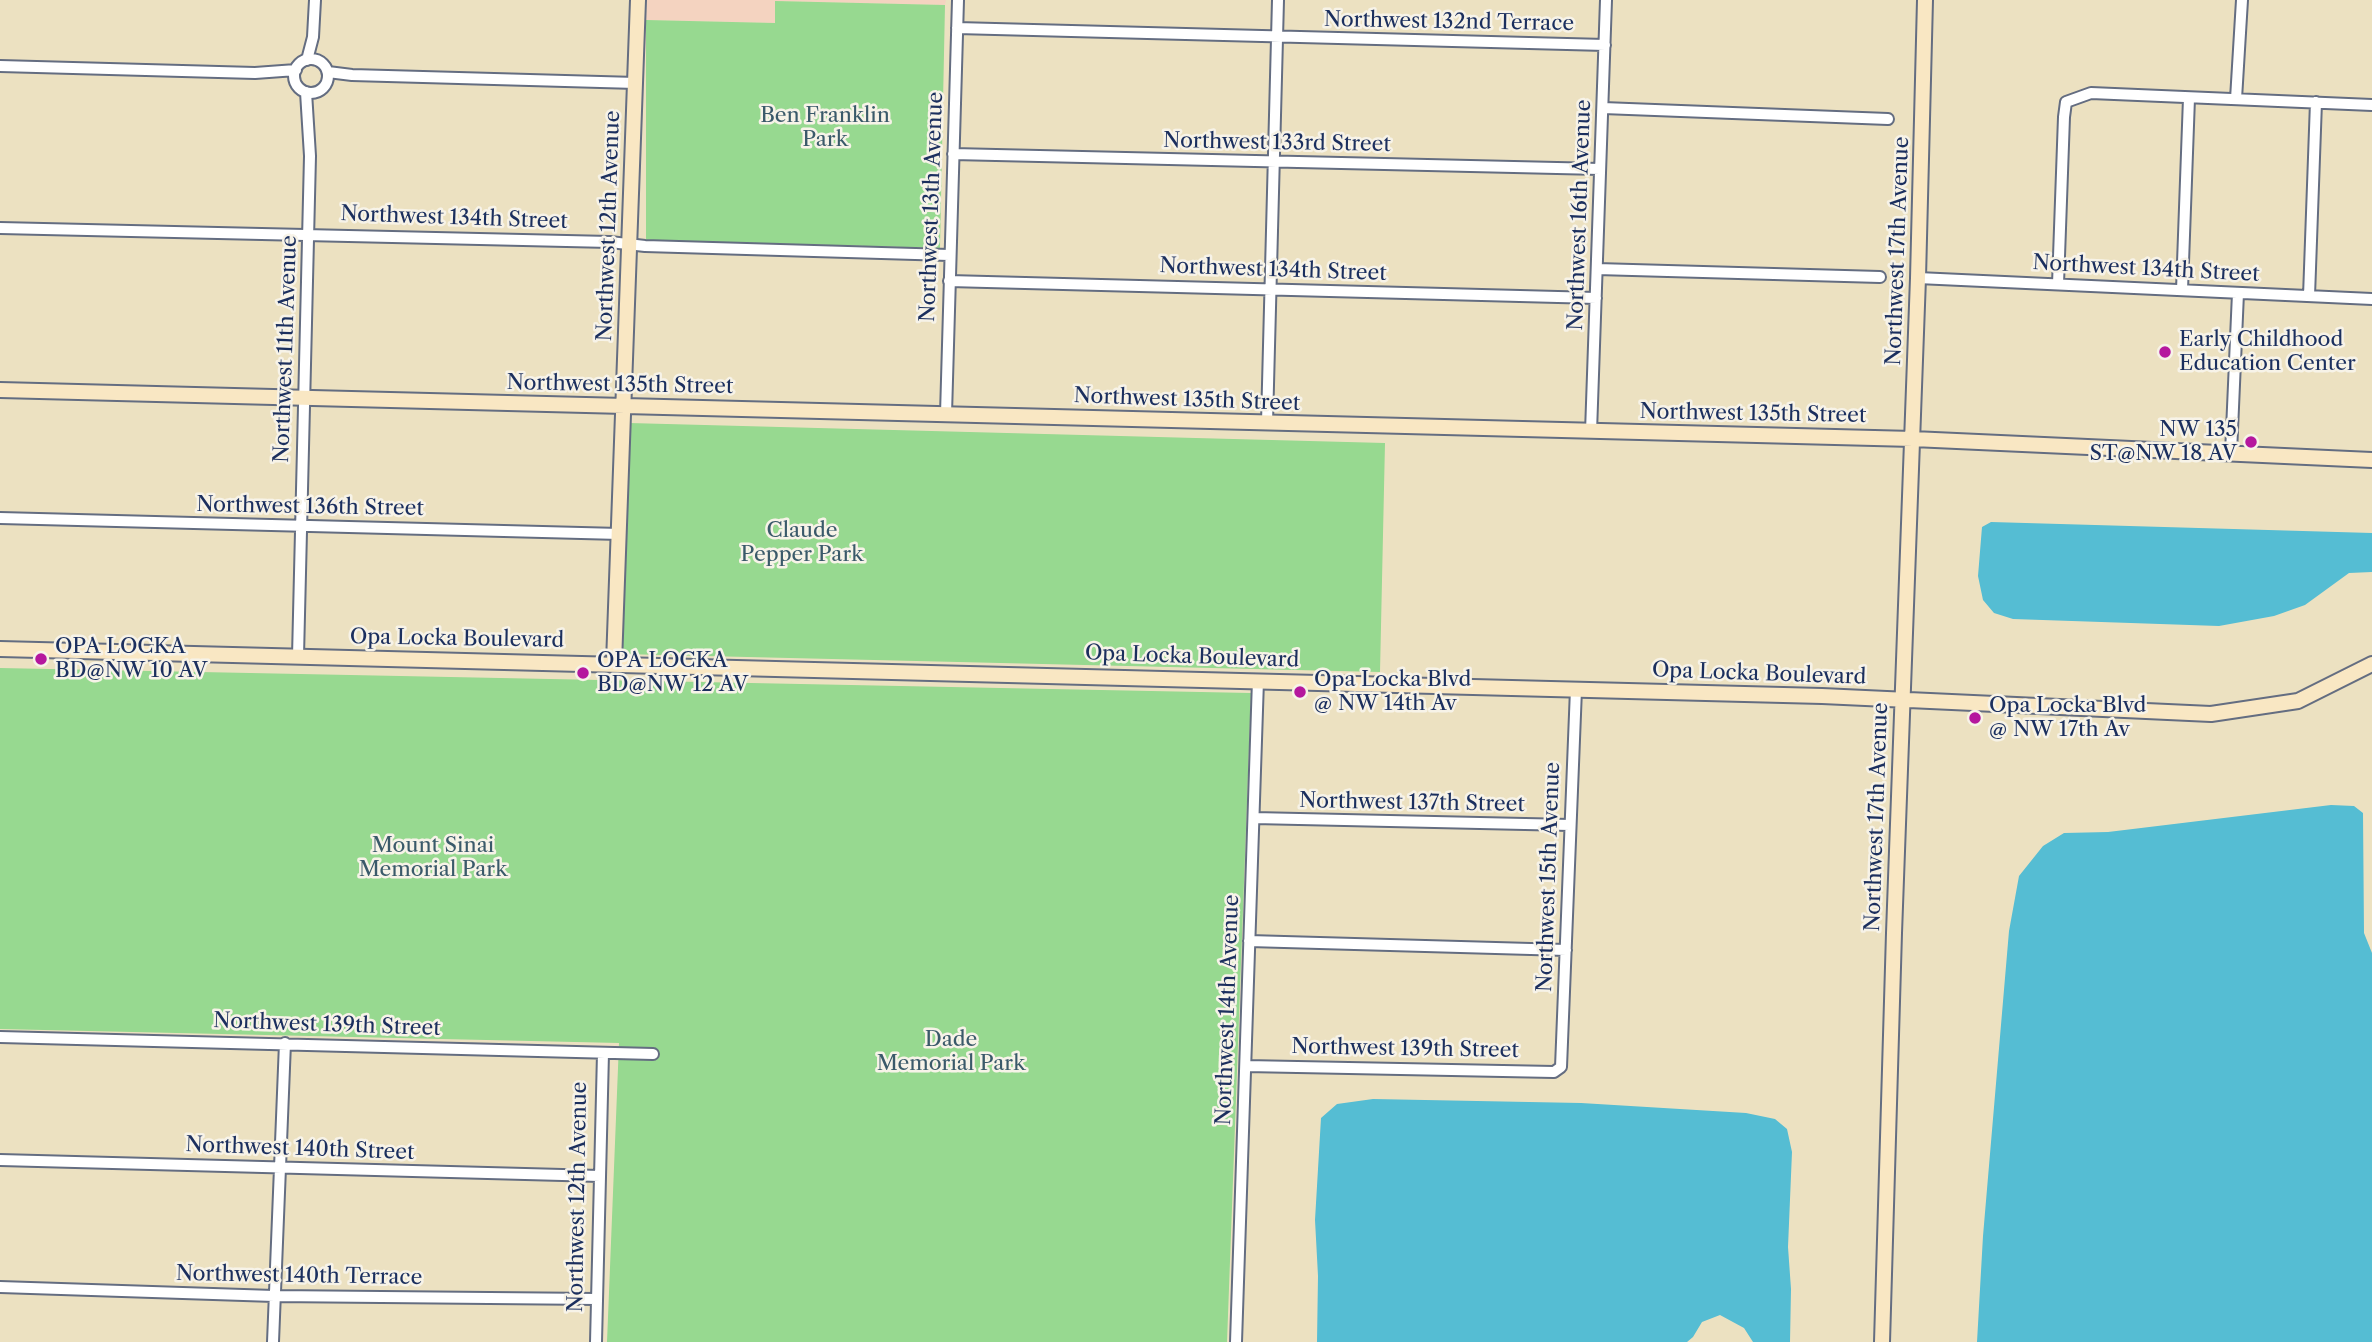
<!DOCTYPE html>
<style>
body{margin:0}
canvas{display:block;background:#ece1c1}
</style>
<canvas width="2372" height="1342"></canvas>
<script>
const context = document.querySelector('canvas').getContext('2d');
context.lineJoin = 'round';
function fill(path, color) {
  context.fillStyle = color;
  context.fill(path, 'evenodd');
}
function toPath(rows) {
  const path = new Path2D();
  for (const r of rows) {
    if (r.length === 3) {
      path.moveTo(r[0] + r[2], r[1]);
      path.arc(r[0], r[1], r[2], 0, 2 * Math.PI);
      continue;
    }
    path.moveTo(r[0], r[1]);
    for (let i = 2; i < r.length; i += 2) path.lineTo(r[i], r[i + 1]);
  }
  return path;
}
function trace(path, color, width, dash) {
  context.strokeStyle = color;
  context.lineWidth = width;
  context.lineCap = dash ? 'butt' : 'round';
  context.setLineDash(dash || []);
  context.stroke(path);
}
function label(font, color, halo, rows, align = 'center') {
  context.font = font + ' "Libre Caslon Text",serif';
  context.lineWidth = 5;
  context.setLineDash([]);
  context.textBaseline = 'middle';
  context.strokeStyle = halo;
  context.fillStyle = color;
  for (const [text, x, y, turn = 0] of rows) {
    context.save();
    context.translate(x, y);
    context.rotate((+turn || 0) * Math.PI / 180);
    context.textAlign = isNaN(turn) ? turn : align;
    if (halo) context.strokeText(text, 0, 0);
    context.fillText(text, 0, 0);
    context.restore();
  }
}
const built = toPath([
 [647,0,946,0,945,5,775,1,775,23,646,20]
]);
const green = toPath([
 [775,1,945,5,940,248,646,240,646,20,775,23],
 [629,423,1385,443,1380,672,621,654],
 [0,668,1251,693,1227,1342,607,1342,619,1043,0,1029]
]);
const water = toPath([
 [1991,522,2372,533,2372,572,2349,573,2305,605,2274,616,2219,626,2013,619,1994,613,1983,600,1978,576,1982,527],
 [2331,805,2354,806,2363,813,2364,933,2372,953,2372,1342,1977,1342,1983,1236,2009,931,2019,876,2043,846,2064,833,2108,832],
 [1373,1099,1581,1103,1746,1113,1775,1119,1787,1129,1792,1152,1788,1247,1791,1289,1790,1342,1753,1342,1744,1328,1720,1315,1702,1322,1693,1337,1687,1342,1317,1342,1318,1276,1315,1220,1321,1118,1337,1104]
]);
const street = toPath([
 [957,28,1605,45],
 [311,76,17],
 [307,60,313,37,315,0],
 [0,66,255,73,296,70],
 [328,72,352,75,636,83],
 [2236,99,2242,0],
 [1603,108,1888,119],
 [953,154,1600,169],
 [0,228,610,242,645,246,949,255],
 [1597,269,1880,277],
 [1918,278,2372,299],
 [949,281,1596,298],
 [2058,284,2064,117,2066,102,2091,93,2372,105],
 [2182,290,2189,98],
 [2309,296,2316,102],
 [946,414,958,0],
 [1267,423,1278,0],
 [1591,432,1606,0],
 [2231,453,2238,293],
 [0,518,620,534],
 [298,656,310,156,306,92],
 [1254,818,1570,825],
 [1249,941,1566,950],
 [0,1037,653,1054],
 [1246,1066,1554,1072,1561,1067,1576,689],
 [0,1160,600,1176],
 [0,1287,274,1296,597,1299],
 [273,1342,285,1043],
 [596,1342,603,1053],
 [1236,1342,1258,680]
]);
const secondary = toPath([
 [0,390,1913,439,2372,460],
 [0,649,1822,696,2211,714,2298,701,2372,664],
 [614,663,638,0],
 [1882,1342,1894,933,1918,278,1925,0]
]);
const markers = [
 [2165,352,7,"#b5179e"],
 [2251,442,7,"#b5179e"],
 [41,659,7,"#b5179e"],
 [583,673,7,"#b5179e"],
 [1300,692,7,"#b5179e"],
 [1975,718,7,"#b5179e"]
];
const streetNames = [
 ["Northwest 132nd Terrace",1449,22,1],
 ["Northwest 133rd Street",1277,143,1],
 ["Northwest 13th Avenue",932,207,-88],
 ["Northwest 16th Avenue",1580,215,-88],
 ["Northwest 134th Street",454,218,2],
 ["Northwest 12th Avenue",609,226,-88],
 ["Northwest 17th Avenue",1898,251,-88],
 ["Northwest 134th Street",2146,269,3],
 ["Northwest 134th Street",1273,270,2],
 ["Northwest 11th Avenue",286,349,-88],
 ["Northwest 135th Street",620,385,1],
 ["Northwest 135th Street",1187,400,2],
 ["Northwest 135th Street",1753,414,1],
 ["Northwest 136th Street",310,507,1],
 ["Opa Locka Boulevard",457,639,1],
 ["Opa Locka Boulevard",1192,657,2],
 ["Opa Locka Boulevard",1759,674,2],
 ["Northwest 137th Street",1412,803,1],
 ["Northwest 17th Avenue",1877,817,-88],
 ["Northwest 15th Avenue",1549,877,-88],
 ["Northwest 14th Avenue",1228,1010,-88],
 ["Northwest 139th Street",327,1025,2],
 ["Northwest 139th Street",1405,1049,1],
 ["Northwest 140th Street",300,1149,2],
 ["Northwest 12th Avenue",578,1197,-89],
 ["Northwest 140th Terrace",299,1276,1]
];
const parkNames = [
 ["Ben Franklin",825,116],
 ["Park",825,140],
 ["Claude",802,531],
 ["Pepper Park",802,555],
 ["Mount Sinai",433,846],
 ["Memorial Park",433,870],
 ["Dade",951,1040],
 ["Memorial Park",951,1064]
];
const poiNames = [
 ["Early Childhood",2179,340],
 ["Education Center",2179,364],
 ["NW 135",2237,430,"right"],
 ["ST@NW 18 AV",2237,454,"right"],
 ["OPA LOCKA",55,647],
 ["BD@NW 10 AV",55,671],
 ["OPA LOCKA",597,661],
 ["BD@NW 12 AV",597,685],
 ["Opa Locka Blvd",1314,680],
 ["@ NW 14th Av",1314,704],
 ["Opa Locka Blvd",1989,706],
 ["@ NW 17th Av",1989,730]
];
fill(built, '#f4d3c0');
fill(green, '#97d990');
fill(water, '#55bdd3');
trace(street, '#646d81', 14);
trace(secondary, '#646d81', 18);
trace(street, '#fff', 10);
trace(secondary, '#f9e7c3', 14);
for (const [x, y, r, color] of markers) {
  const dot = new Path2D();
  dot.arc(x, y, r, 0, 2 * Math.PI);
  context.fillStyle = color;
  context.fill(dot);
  trace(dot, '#f7f3e8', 2.5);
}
label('21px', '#1b2f5e', '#f7f3e8', streetNames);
label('21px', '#3a5a6a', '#f7f3e8', parkNames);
label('21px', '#1b2f5e', '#f7f3e8', poiNames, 'left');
</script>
